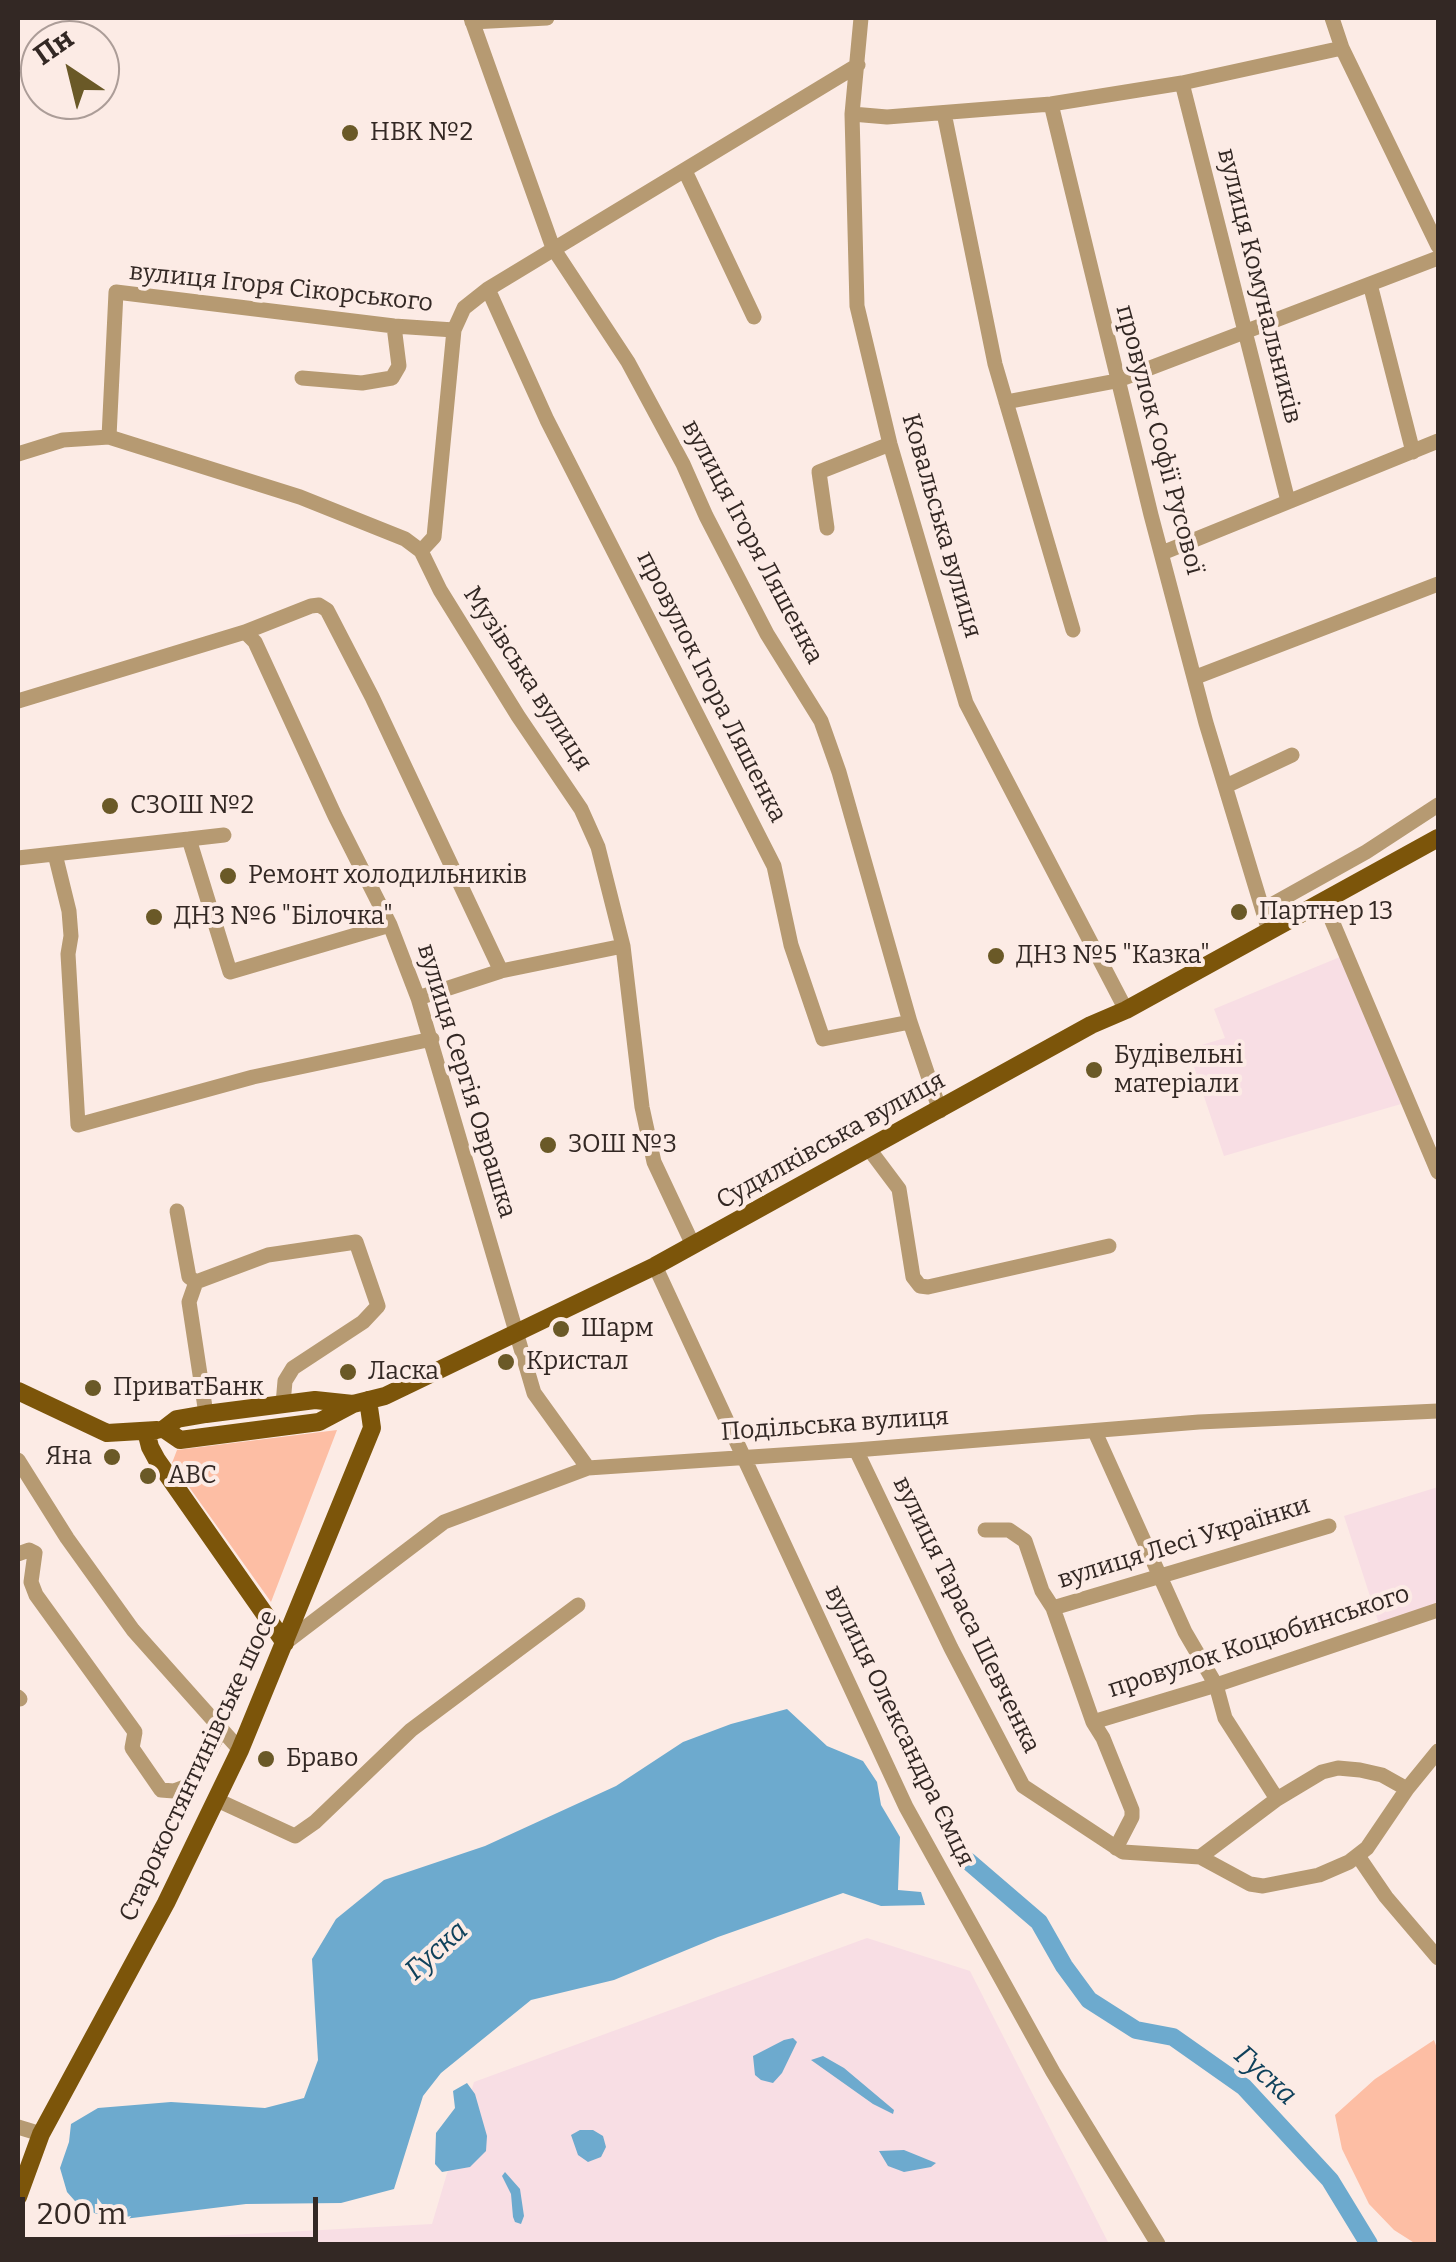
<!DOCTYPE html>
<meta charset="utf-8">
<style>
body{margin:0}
#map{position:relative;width:1456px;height:2262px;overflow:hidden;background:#fcebe5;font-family:Bitter,serif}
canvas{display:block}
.frame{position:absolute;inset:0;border:20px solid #332824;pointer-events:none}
.north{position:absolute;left:20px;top:20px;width:100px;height:100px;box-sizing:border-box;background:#fcebe5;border:2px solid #ac9d98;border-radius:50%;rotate:325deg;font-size:28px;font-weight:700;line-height:40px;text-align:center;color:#332824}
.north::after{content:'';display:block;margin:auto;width:35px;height:45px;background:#6a5927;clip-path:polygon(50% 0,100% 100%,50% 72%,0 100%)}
.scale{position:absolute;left:20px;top:2197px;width:298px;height:45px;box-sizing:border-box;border:5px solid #332824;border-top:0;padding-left:12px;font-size:30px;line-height:35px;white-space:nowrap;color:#332824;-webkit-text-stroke:8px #fcebe5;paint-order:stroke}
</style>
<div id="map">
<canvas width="1456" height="2262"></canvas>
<div class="frame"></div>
<div class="north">Пн</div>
<div class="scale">200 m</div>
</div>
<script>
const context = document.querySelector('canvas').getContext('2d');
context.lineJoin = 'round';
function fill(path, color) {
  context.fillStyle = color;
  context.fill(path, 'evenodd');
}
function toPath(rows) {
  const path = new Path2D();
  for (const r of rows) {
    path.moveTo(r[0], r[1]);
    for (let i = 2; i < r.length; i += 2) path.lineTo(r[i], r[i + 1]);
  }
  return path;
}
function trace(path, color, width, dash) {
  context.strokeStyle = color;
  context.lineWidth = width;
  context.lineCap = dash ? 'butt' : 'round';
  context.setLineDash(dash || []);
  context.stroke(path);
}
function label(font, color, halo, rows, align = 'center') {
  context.font = font + ' Bitter,serif';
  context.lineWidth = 8;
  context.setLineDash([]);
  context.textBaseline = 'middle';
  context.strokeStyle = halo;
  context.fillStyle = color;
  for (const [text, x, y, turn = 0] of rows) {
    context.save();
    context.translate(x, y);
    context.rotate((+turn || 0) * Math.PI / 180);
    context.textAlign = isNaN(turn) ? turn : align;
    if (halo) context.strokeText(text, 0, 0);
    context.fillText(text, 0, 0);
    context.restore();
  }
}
const industrial = toPath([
 [1340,957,1401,1104,1224,1156,1188,1049,1225,1038,1214,1009],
 [1438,1487,1438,1607,1379,1624,1344,1516],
 [867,1938,970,1971,1109,2244,63,2244,432,2224,474,2082]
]);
const green = toPath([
 [337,1430,271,1602,172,1463,177,1450],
 [1434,2040,1438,2051,1438,2244,1416,2244,1394,2230,1369,2204,1342,2149,1335,2115,1375,2079]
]);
const water = toPath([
 [787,1709,827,1746,863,1761,877,1782,881,1805,900,1837,898,1890,921,1892,925,1905,881,1906,843,1893,718,1937,614,1980,531,2000,441,2073,423,2096,394,2189,341,2203,246,2204,116,2220,82,2209,67,2192,60,2168,69,2142,71,2124,98,2108,171,2102,265,2108,304,2098,318,2060,312,1959,336,1919,384,1880,485,1846,616,1786,683,1742,731,1724],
 [784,2040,793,2038,797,2042,782,2073,773,2083,761,2080,755,2075,753,2056],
 [823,2056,844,2068,894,2110,893,2114,873,2104,811,2060],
 [467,2083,475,2094,487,2136,486,2151,470,2167,442,2172,435,2164,436,2133,455,2108,453,2091],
 [580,2130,593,2130,603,2136,606,2147,601,2157,588,2162,578,2155,571,2135],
 [904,2150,936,2163,931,2167,904,2172,888,2166,879,2151],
 [505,2172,520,2189,524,2216,521,2224,515,2222,513,2217,511,2194,502,2176]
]);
const river = toPath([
 [968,1861,1039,1922,1064,1966,1089,2000,1136,2030,1173,2037,1244,2087,1330,2180,1369,2244]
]);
const minor = toPath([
 [471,18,553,248,628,362,683,464,706,516,767,634,821,721,839,772,910,1022,940,1111],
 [861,18,852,114,857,306,890,444,966,703,1126,1010],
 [1332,18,1342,48,1438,246],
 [472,22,547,18],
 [1182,83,1288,501],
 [1051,104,1151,515,1206,723,1269,931],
 [944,113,995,364,1073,630],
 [852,114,887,117,1051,104,1182,83,1342,48],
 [685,171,754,317],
 [1370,284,1413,452],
 [488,289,547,420,774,866,791,945,823,1039,910,1022],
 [302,378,362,383,392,378,399,366,394,326],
 [1006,402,1116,381,1438,258],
 [109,437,116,292,394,326,454,330,464,308,488,289,858,65],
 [18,454,63,440,109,437,300,497,405,539,421,551,440,590,518,716,581,809,598,847,623,946,642,1107,654,1162,693,1245],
 [827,528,819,472,890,444],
 [421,551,434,537,454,330],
 [1162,553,1438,441],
 [245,632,311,606,319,605,327,610,372,697,501,971],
 [1196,677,1438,584],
 [18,701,245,632,255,642,335,816,390,925,418,998,534,1393,588,1468],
 [1226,786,1292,755],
 [189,839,224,835],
 [55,854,69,911,71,936,68,954,78,1125,253,1077,432,1039],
 [18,858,189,839,230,972,390,925],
 [1324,902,1438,1172],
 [1264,909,1366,852,1438,805],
 [418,998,501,971,623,946],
 [869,1149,899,1189,913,1277,920,1286,928,1287,1109,1246],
 [177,1211,189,1277,196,1282],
 [655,1266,906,1807,1053,2072,1158,2244],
 [206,1414,189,1302,196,1282,268,1255,356,1242,378,1306,363,1322,293,1368,285,1381,283,1404],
 [1095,1432,1185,1632,1216,1685,1225,1718,1277,1799],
 [856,1450,951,1648,1023,1786,1123,1852,1200,1857,1250,1884,1263,1886,1319,1875,1349,1862,1367,1848,1407,1789,1438,1751],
 [18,1460,67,1538,133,1630,240,1750],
 [985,1530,1009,1530,1025,1541,1042,1591,1053,1608,1093,1722,1216,1685,1438,1610],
 [18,1554,29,1550,35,1553,31,1582,36,1595,135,1732,132,1748,161,1790,174,1791,190,1785,221,1730],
 [1053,1608,1329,1526],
 [285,1643,444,1522,588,1468,856,1450,1199,1422,1438,1411],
 [18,1697,20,1699],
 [1093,1722,1103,1738,1132,1810,1132,1817,1116,1848],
 [217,1800,295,1836,315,1822,411,1730,578,1605],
 [1358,1856,1386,1897,1438,1958],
 [1200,1857,1277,1799,1322,1772,1338,1768,1360,1770,1382,1775,1407,1789],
 [18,2127,41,2134]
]);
const major = toPath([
 [18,1391,107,1433,157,1430],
 [164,1429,180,1440,319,1422,353,1404,385,1396,655,1266,1091,1025,1126,1010,1438,838],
 [164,1429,177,1419,206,1414,315,1400,353,1404],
 [146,1431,150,1447,157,1460,285,1643],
 [18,2197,41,2134,166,1903,240,1750,372,1428,368,1400]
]);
const markers = [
 [350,133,10,"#6a5927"],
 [110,806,10,"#6a5927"],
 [228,876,10,"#6a5927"],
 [1239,912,10,"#6a5927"],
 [154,917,10,"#6a5927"],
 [996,956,10,"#6a5927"],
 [1094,1070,10,"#6a5927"],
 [548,1145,10,"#6a5927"],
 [561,1329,10,"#6a5927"],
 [506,1362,10,"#6a5927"],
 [348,1372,10,"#6a5927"],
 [93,1388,10,"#6a5927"],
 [112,1457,10,"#6a5927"],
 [148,1476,10,"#6a5927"],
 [266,1759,10,"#6a5927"]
];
const poiNames = [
 ["НВК №2",370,133],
 ["СЗОШ №2",130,806],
 ["Ремонт холодильників",248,876],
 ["Партнер 13",1259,912],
 ["ДНЗ №6 \"Білочка\"",174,917],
 ["ДНЗ №5 \"Казка\"",1016,956],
 ["Будівельні",1114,1056],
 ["матеріали",1114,1085],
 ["ЗОШ №3",568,1145],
 ["Шарм",581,1329],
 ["Кристал",526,1362],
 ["Ласка",368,1372],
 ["ПриватБанк",113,1388],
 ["Яна",92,1457,"right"],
 ["АВС",168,1476],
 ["Браво",286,1759]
];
const streetNames = [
 ["вулиця Комунальників",1259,286,76],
 ["вулиця Ігоря Сікорського",281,288,6],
 ["провулок Софії Русової",1159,440,75],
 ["Ковальська вулиця",941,526,74],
 ["вулиця Ігоря Ляшенка",752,542,62],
 ["Музівська вулиця",527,679,57],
 ["провулок Ігора Ляшенка",711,687,63],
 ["вулиця Сергія Оврашка",466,1081,73],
 ["Судилківська вулиця",831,1141,-29],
 ["Подільська вулиця",835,1425,-4],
 ["вулиця Лесі Українки",1184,1543,-17],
 ["вулиця Тараса Шевченка",966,1615,64],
 ["провулок Коцюбинського",1259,1642,-18],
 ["вулиця Олександра Ємця",899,1726,64],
 ["Старокостянтинівське шосе",199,1766,-65]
];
const waterNames = [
 ["Гуска",437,1951,-42],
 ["Гуска",1265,2076,42]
];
fill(industrial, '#f8dee4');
fill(green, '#fdbea4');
fill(water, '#6daace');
trace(river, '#6daace', 18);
trace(minor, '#b69a72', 15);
trace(major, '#7c550a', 18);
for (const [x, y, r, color] of markers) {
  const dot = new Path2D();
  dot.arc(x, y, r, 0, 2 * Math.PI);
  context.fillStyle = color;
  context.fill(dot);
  trace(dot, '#fcebe5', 4);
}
label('25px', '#332824', '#fcebe5', poiNames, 'left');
label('25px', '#332824', '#fcebe5', streetNames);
label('italic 28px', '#0f415b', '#fcebe5', waterNames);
</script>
